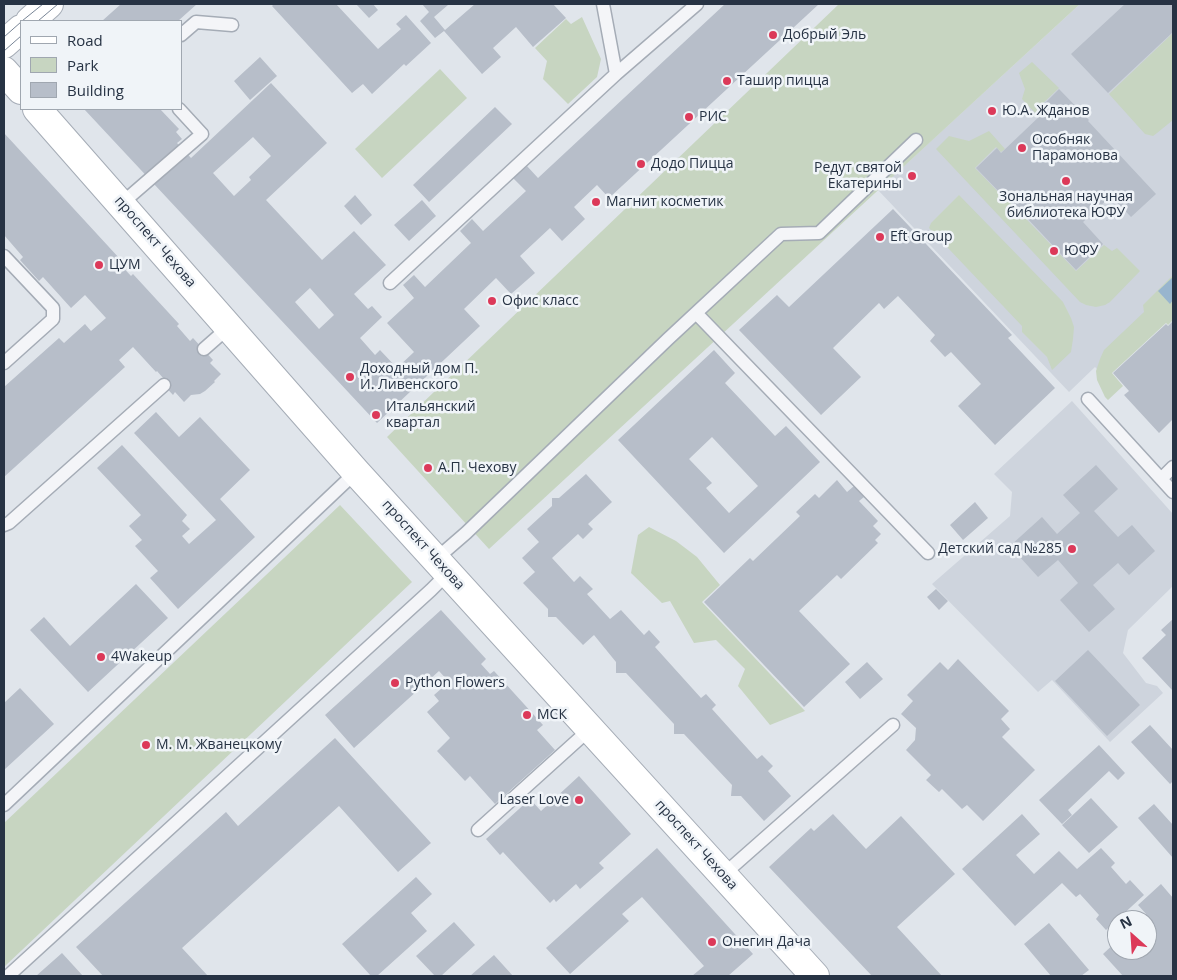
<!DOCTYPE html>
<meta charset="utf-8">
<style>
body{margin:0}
#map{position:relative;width:1177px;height:980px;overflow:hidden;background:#e0e5eb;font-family:"Open Sans",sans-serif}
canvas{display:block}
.frame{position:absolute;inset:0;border:5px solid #273344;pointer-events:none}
.legend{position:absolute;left:20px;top:20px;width:162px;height:90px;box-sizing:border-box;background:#f0f4f8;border:1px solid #a0a7b0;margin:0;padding:6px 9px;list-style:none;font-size:15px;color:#273344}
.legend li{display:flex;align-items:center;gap:10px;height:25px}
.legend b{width:25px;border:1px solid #a0a7b0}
.north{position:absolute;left:1107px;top:910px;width:50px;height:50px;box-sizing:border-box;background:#f0f4f8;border:1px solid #a0a7b0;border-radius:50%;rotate:334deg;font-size:14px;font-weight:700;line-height:20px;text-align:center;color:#273344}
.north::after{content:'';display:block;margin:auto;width:18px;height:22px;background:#dc3959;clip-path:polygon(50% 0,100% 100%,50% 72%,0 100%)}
</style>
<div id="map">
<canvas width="1177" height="980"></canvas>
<div class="frame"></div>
<ul class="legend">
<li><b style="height:6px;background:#fff"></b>Road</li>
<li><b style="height:14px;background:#c7d5c1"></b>Park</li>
<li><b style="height:14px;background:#b7bec9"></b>Building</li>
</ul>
<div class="north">N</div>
</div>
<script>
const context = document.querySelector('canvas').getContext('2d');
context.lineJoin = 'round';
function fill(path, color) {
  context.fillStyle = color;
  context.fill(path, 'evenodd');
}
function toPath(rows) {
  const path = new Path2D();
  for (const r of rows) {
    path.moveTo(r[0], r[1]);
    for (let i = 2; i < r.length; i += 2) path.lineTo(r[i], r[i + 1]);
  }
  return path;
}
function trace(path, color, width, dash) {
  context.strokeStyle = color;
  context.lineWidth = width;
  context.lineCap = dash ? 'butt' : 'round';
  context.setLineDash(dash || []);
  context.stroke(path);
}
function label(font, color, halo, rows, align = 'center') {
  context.font = font + ' "Open Sans",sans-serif';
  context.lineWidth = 5;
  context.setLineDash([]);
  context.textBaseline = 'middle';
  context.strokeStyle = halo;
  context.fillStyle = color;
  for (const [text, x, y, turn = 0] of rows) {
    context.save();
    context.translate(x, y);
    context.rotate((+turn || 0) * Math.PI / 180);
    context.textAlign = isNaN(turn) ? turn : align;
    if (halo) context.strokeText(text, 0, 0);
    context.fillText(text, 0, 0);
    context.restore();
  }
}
const built = toPath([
 [1080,4,1173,4,1173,311,1104,376,1095,367,1069,392,878,190],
 [1072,401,1173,514,1173,586,1128,630,1123,653,1146,683,1157,686,1163,693,1110,742,1052,680,1038,692,932,584,1010,516,1012,492,994,474]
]);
const green = toPath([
 [839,4,1080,4,489,549,387,437],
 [582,17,601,59,597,77,568,104,543,79,547,61,535,48,566,19,571,24],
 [1173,33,1173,120,1157,133,1153,136,1145,134,1109,94],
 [1032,62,1059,88,1038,108,1042,114,1039,117,1022,99,1025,89,1019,73],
 [440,69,467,98,382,178,355,149],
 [989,131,1005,149,1001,152,996,147,975,168,1007,201,1008,200,1076,271,1104,245,1112,251,1117,248,1140,271,1110,302,1105,305,1096,307,1086,305,1080,302,936,149,949,136,969,141],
 [959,195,1063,302,1071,318,1074,327,1073,339,1071,352,1052,370,1047,357,1022,332,1022,326,929,228,931,223],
 [1173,275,1173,320,1168,325,1166,323,1112,373,1123,386,1108,400,1105,397,1097,380,1096,371,1100,359,1104,350,1144,312,1143,305],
 [340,505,412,582,4,967,4,823],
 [649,527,676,541,697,557,720,585,702,602,805,711,770,725,738,686,745,669,716,640,694,643,670,601,662,603,631,573,638,535]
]);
const water = toPath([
 [1173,277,1173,300,1170,304,1158,291]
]);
const building = toPath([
 [121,4,197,4,178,21,102,21],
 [274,4,336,4,378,49,401,29,396,24,406,15,431,43,406,66,404,64,372,94,363,84,352,93,272,6],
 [356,4,373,4,378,10,369,18],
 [422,4,447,4,448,5,434,17,445,30,475,4,553,4,566,18,533,47,516,27,493,48,501,57,482,74,444,31,435,38,420,21,429,12],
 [725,4,819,4,609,198,597,185,574,207,585,219,562,241,550,228,520,256,535,273,511,294,496,278,464,309,480,326,377,423,84,109,160,109,179,129,176,132,182,139,177,143,191,158,271,83,327,143,266,200,322,260,354,231,386,265,354,294,368,309,372,306,382,317,360,338,375,355,380,350,397,368,414,352,387,323,414,298,403,285,414,275,425,287,471,243,460,231,472,219,483,231,526,191,513,178,527,166,538,178],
 [253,137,271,156,249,177,251,180,234,196,213,173],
 [310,288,334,315,319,329,295,302],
 [1125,4,1173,4,1173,32,1108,93,1071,54],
 [260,57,277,76,250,100,234,81],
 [1059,89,1089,120,1088,121,1156,194,1131,217,1111,196,1083,222,1103,244,1076,270,1009,199,1007,200,976,168,997,148,1001,153,1043,113,1039,109],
 [495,107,512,124,429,202,413,185],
 [4,133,120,259,117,261,131,276,133,274,179,324,177,326,190,341,193,338,213,360,210,363,221,374,214,381,215,382,205,391,200,394,191,395,184,402,175,392,173,395,160,381,163,378,157,371,156,372,133,347,119,360,125,367,4,477,4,387,59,338,64,343,85,324,91,331,106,318,85,295,71,308,43,277,39,281,20,260,23,257,4,235],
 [355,195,372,215,361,225,344,206],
 [422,200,436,216,409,241,394,225],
 [893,209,1012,335,1008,338,1055,388,995,445,958,406,981,384,951,352,945,357,930,341,935,335,898,296,884,309,879,303,833,348,861,377,821,415,739,330,777,295,789,307],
 [1173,321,1173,419,1159,433,1124,395,1129,391,1113,373,1166,324,1168,326],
 [714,350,735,373,725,383,775,436,786,426,820,462,724,553,618,440],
 [712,437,758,486,729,513,706,488,712,483,689,459],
 [156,412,179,437,200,417,250,470,220,499,255,537,178,609,150,578,158,571,135,546,142,540,129,526,141,515,97,468,122,445,187,515,182,521,190,529,182,536,189,544,216,520,134,433],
 [1096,465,1118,489,1094,511,1118,537,1132,525,1155,551,1129,575,1118,563,1093,585,1115,609,1089,632,1060,600,1078,583,1058,560,1038,577,1010,546,1042,517,1057,534,1080,513,1063,495],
 [586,474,612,502,588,524,593,529,583,539,578,534,552,558,574,582,580,576,593,589,587,594,610,619,621,610,644,635,649,630,660,642,655,647,701,698,706,694,716,705,712,709,757,759,762,755,773,766,768,771,791,796,764,821,741,796,731,796,732,785,684,734,674,734,674,724,626,673,616,673,616,662,594,635,583,645,556,617,548,617,548,609,523,583,535,572,522,558,539,542,527,529,552,506,552,498,559,498],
 [837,480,847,492,854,486,864,497,859,501,878,521,873,526,881,534,875,540,878,543,841,579,837,575,799,611,850,664,804,707,704,602,750,558,753,561,800,516,796,512,815,494,819,498],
 [975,502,988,518,963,540,950,525],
 [136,584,168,618,88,692,30,630,44,617,70,646],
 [936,589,948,601,939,610,927,597],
 [441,610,486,659,481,664,490,674,494,671,543,725,537,730,555,750,495,804,470,776,465,781,437,751,450,738,427,712,439,701,434,695,449,682,439,671,354,748,325,715],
 [1173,619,1173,691,1142,658,1166,635,1161,630],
 [1088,650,1140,705,1107,736,1055,681],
 [958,659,1009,711,1001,719,1010,729,1002,737,1035,770,983,821,967,805,962,809,942,789,939,792,926,780,931,775,906,750,915,740,916,728,901,714,913,701,907,695,940,662,948,670],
 [867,662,883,679,860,699,845,682],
 [20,688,54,724,4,770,4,703],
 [1150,725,1173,750,1173,781,1170,784,1131,742],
 [335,738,431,843,398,872,339,806,182,948,208,976,103,976,76,947,226,812,238,826],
 [1099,745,1125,773,1118,780,1109,771,1068,810,1072,815,1062,824,1039,800],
 [579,776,631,834,599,863,604,868,580,889,576,884,556,902,554,899,550,903,503,852,500,855,486,839,530,799,541,811],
 [1091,798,1118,827,1089,853,1062,825],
 [1154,804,1173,825,1173,858,1138,818],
 [833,814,866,849,901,816,955,874,897,927,942,976,872,976,769,867,811,828,814,831],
 [1022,814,1040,834,1016,855,1034,874,1059,851,1077,869,1101,848,1115,863,1111,867,1126,884,1130,880,1144,895,1106,930,1096,919,1099,915,1080,894,1076,897,1062,883,1015,926,962,869],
 [657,848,753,954,728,976,692,976,704,966,642,897,622,914,629,921,570,974,546,948],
 [416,877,432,894,411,913,427,931,377,976,371,976,342,944],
 [1161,884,1173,898,1173,976,1123,976,1103,954,1117,941,1117,950,1147,950,1147,920,1139,920,1146,914,1138,905],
 [454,922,475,945,441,976,435,976,416,956],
 [1049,923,1089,970,1081,976,1051,976,1024,944],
 [62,953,83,976,36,976],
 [494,955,513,976,470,976]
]);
const lane = toPath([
 [603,4,616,74,697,4],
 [181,35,196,22,232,25],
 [121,204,202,134,179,109],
 [4,256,53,308,53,319,4,363],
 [390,283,616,74],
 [696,313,928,553],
 [204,349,229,327],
 [1088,399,1173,492],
 [1161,479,1173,467],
 [4,525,9,523,164,385],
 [436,559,466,533,668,339,781,234,819,233,916,140],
 [4,805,356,472],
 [478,830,590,729],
 [723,875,893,725],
 [8,976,431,590,448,573]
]);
const secondary = toPath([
 [30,21,49,4],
 [4,44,21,29],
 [4,71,21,90],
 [37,109,356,472,815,976]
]);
const tram = toPath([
 [22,21,43,4],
 [38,21,58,4],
 [4,37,21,22],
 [4,51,21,36]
]);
const markers = [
 [773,35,5,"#dc3959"],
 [727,81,5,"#dc3959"],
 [992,111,5,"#dc3959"],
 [689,117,5,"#dc3959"],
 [1022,148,5,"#dc3959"],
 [641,164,5,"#dc3959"],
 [912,176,5,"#dc3959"],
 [1066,181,5,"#dc3959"],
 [596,202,5,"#dc3959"],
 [880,237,5,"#dc3959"],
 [1054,251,5,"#dc3959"],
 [99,265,5,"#dc3959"],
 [492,301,5,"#dc3959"],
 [350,377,5,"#dc3959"],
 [376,415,5,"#dc3959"],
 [428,468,5,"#dc3959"],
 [1072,549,5,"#dc3959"],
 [101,657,5,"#dc3959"],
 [395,683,5,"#dc3959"],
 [527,715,5,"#dc3959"],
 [146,745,5,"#dc3959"],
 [579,800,5,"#dc3959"],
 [712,942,5,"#dc3959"]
];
const poiNames = [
 ["Добрый Эль",783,35],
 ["Ташир пицца",737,81],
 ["Ю.А. Жданов",1002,111],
 ["РИС",699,117],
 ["Особняк",1032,140],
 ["Парамонова",1032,156],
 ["Додо Пицца",651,164],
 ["Редут святой",902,168,"right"],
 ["Екатерины",902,184,"right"],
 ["Зональная научная",1066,197,"center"],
 ["библиотека ЮФУ",1066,213,"center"],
 ["Магнит косметик",606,202],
 ["Eft Group",890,237],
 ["ЮФУ",1064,251],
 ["ЦУМ",109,265],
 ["Офис класс",502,301],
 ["Доходный дом П.",360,369],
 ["И. Ливенского",360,385],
 ["Итальянский",386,407],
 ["квартал",386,423],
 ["А.П. Чехову",438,468],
 ["Детский сад №285",1062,549,"right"],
 ["4Wakeup",111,657],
 ["Python Flowers",405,683],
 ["МСК",537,715],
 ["М. М. Жванецкому",156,745],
 ["Laser Love",569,800,"right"],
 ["Онегин Дача",722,942]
];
const streetNames = [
 ["проспект Чехова",155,242,49],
 ["проспект Чехова",423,545,48],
 ["проспект Чехова",696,845,48]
];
fill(built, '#ced4dd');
fill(green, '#c7d5c1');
fill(water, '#98b5ce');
fill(building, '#b7bec9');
trace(lane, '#a5acb6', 15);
trace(secondary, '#a5acb6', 30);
trace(lane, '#f4f5f8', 12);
trace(secondary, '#fff', 28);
trace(tram, '#788596', 1);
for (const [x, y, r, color] of markers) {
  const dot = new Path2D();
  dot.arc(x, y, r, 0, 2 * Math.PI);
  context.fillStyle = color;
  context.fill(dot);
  trace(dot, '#f0f4f8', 2);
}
label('14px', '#273344', '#f0f4f8', poiNames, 'left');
label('14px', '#273344', '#f0f4f8', streetNames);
</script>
